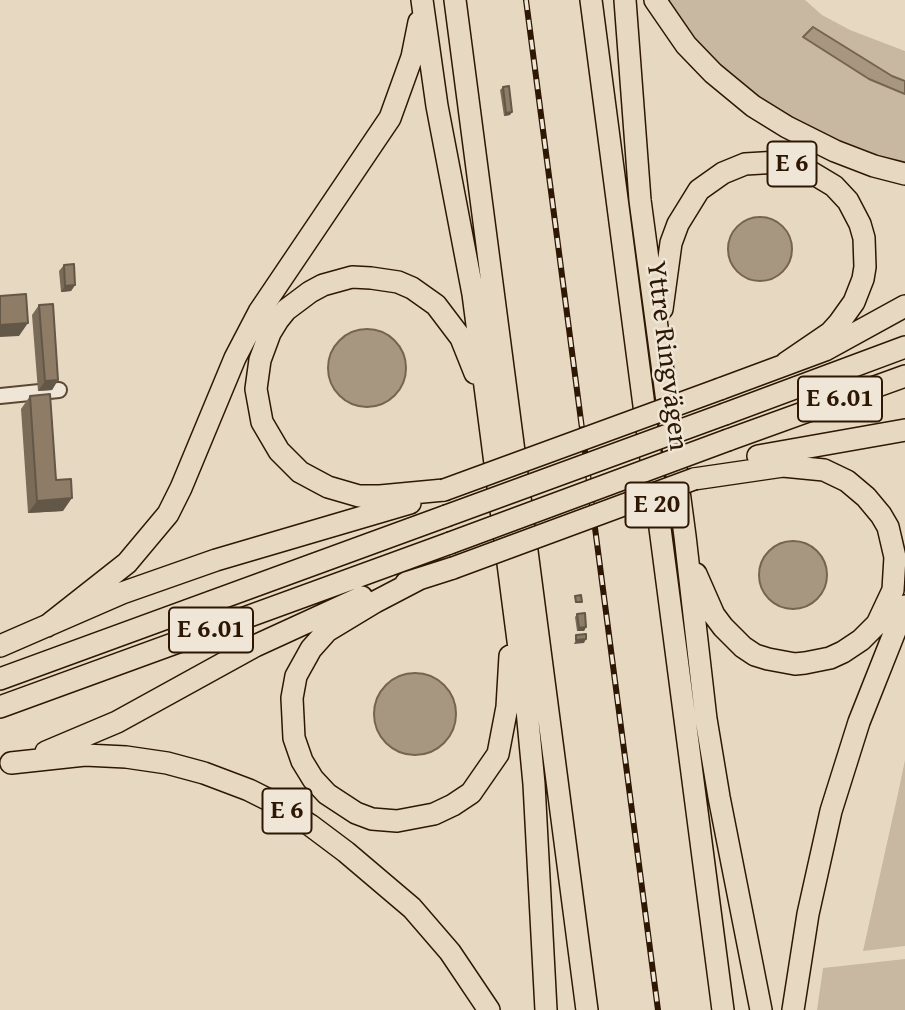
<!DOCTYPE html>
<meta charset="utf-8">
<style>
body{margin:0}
canvas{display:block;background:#e7d9c1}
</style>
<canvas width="905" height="1010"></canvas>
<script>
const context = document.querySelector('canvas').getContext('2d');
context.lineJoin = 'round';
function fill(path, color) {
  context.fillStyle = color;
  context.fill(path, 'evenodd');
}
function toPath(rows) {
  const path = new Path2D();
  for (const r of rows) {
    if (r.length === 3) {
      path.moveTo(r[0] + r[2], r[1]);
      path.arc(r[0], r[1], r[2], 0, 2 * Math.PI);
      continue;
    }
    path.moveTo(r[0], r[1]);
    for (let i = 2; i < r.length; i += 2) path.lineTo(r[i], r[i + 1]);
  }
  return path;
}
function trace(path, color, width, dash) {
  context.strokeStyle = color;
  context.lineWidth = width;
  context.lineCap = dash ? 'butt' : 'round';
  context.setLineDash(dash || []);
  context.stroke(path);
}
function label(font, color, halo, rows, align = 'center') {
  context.font = font + ' "Gentium Book Plus",serif';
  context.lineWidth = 5;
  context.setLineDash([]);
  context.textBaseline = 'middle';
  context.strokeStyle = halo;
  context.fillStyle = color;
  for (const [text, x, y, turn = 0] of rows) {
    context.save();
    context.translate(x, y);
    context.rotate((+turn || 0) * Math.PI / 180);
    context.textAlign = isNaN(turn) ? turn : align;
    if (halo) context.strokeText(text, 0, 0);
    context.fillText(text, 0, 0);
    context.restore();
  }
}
const green = toPath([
 [662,0,805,0,822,15,850,30,905,51,905,168,847,150,774,112,719,70],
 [905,760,905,946,863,951,897,798],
 [905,959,905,1010,817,1010,823,968]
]);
const water = toPath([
 [813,27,892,76,905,81,905,94,869,79,803,37,813,27],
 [760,249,32],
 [367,368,39],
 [793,575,34],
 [415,714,41]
]);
const minor = toPath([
 [0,396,59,390]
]);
const highway = toPath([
 [422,0,437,106,473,294,527,710,534,784,546,1010],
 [455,0,587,1010],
 [591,0,723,1010],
 [625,0,640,200,685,536,706,719,719,797,761,1010],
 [655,0,686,45,713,73,753,106,787,127,835,151,874,166,905,174],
 [662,309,671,243,678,224,699,190,723,173,745,164,779,162,804,168,834,186,848,201,860,224,864,238,865,267,863,279,854,302,839,323,830,333,786,363],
 [720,389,825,350,905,306],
 [725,414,905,347],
 [728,440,905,376],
 [758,456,905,430],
 [694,479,783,466,824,470,847,481,866,497,881,515,888,527,895,557,893,590,877,624,861,640,843,652,830,658,805,663,795,664,768,659,755,655,743,647,723,627,714,615,696,574],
 [444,490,380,496,359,496,328,487,300,472,279,451,262,422,256,389,260,360,270,333,278,320,286,310,310,292,323,285,352,277,371,278,398,282,412,288,436,305,461,338,475,373],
 [419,579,375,602,327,631,311,649,296,676,292,698,294,738,302,761,313,779,327,794,356,813,372,819,397,821,434,814,453,805,471,793,498,754,507,707,510,656],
 [406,583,453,568],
 [47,626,127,563,168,514,181,488,235,358,259,312,390,118,412,57,419,22],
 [0,646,122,593,216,560,410,503],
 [0,679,446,516],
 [0,707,450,543],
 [46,752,117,722,255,646,362,597],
 [11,763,85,755,126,757,167,763,204,773,249,790,277,804,310,825,346,852,412,908,450,952,489,1010],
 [793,1010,808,914,831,811,859,722,905,606]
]);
const rail = toPath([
 [526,0,658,1010]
]);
const highwayBridge = toPath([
 [444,490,720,389],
 [446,516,725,414],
 [450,543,728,440],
 [453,568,694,479]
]);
const wall = toPath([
 [503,87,510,115,504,116,500,90],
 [64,265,75,285,71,291,61,292,59,271],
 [39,305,58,380,52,390,38,391,32,315],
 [30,396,56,480,63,511,28,513,21,409],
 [577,614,586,627,584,631,577,631,575,617]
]);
const shadedWall = toPath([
 [512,112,510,115,504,116,506,113],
 [75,285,71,291,61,292,65,286],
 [28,323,19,336,0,337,0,325],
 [58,380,52,390,38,391,45,381],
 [72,498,63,511,28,513,37,501],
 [586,627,584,631,577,631,579,628],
 [586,639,584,643,574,644,576,640]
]);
const building = toPath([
 [509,86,512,112,506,113,503,87,509,86],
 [74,264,75,285,65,286,64,265,74,264],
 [26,294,28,323,0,325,0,296,26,294],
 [53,304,58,380,45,381,39,305,53,304],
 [50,394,56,480,71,479,72,498,37,501,30,396,50,394],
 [581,595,582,602,576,602,575,596,581,595],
 [585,613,586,627,579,628,577,614,585,613],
 [586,634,586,639,576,640,576,635,586,634]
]);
const shields = [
 [792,164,49],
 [840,399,84],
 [657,505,63],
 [211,630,84],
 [287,811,49]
];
const shieldNames = [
 ["E 6",792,164],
 ["E 6.01",840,399],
 ["E 20",657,505],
 ["E 6.01",211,630],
 ["E 6",287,811]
];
const streetNames = [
 ["Yttre Ringvägen",666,356,83]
];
fill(green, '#c8b8a1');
fill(water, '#a89780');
trace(water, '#77644e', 2);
trace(minor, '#5c4832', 18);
trace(highway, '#2e1703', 24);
trace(minor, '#efe6d7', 14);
trace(highway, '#e7d9c1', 21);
trace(rail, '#2e1703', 6);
trace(rail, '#efe6d7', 3.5, [10]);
trace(highwayBridge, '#2e1703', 24, []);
trace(highwayBridge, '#e7d9c1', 21);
fill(wall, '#7a6b58');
fill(shadedWall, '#635747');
fill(building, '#8e7c66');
trace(building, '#635747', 2);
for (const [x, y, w] of shields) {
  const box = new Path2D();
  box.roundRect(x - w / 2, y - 22.5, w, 45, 5);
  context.fillStyle = '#efe6d7';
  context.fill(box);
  trace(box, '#2e1703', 2);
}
label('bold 26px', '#2e1703', null, shieldNames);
label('28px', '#2e1703', '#efe6d7', streetNames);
</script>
